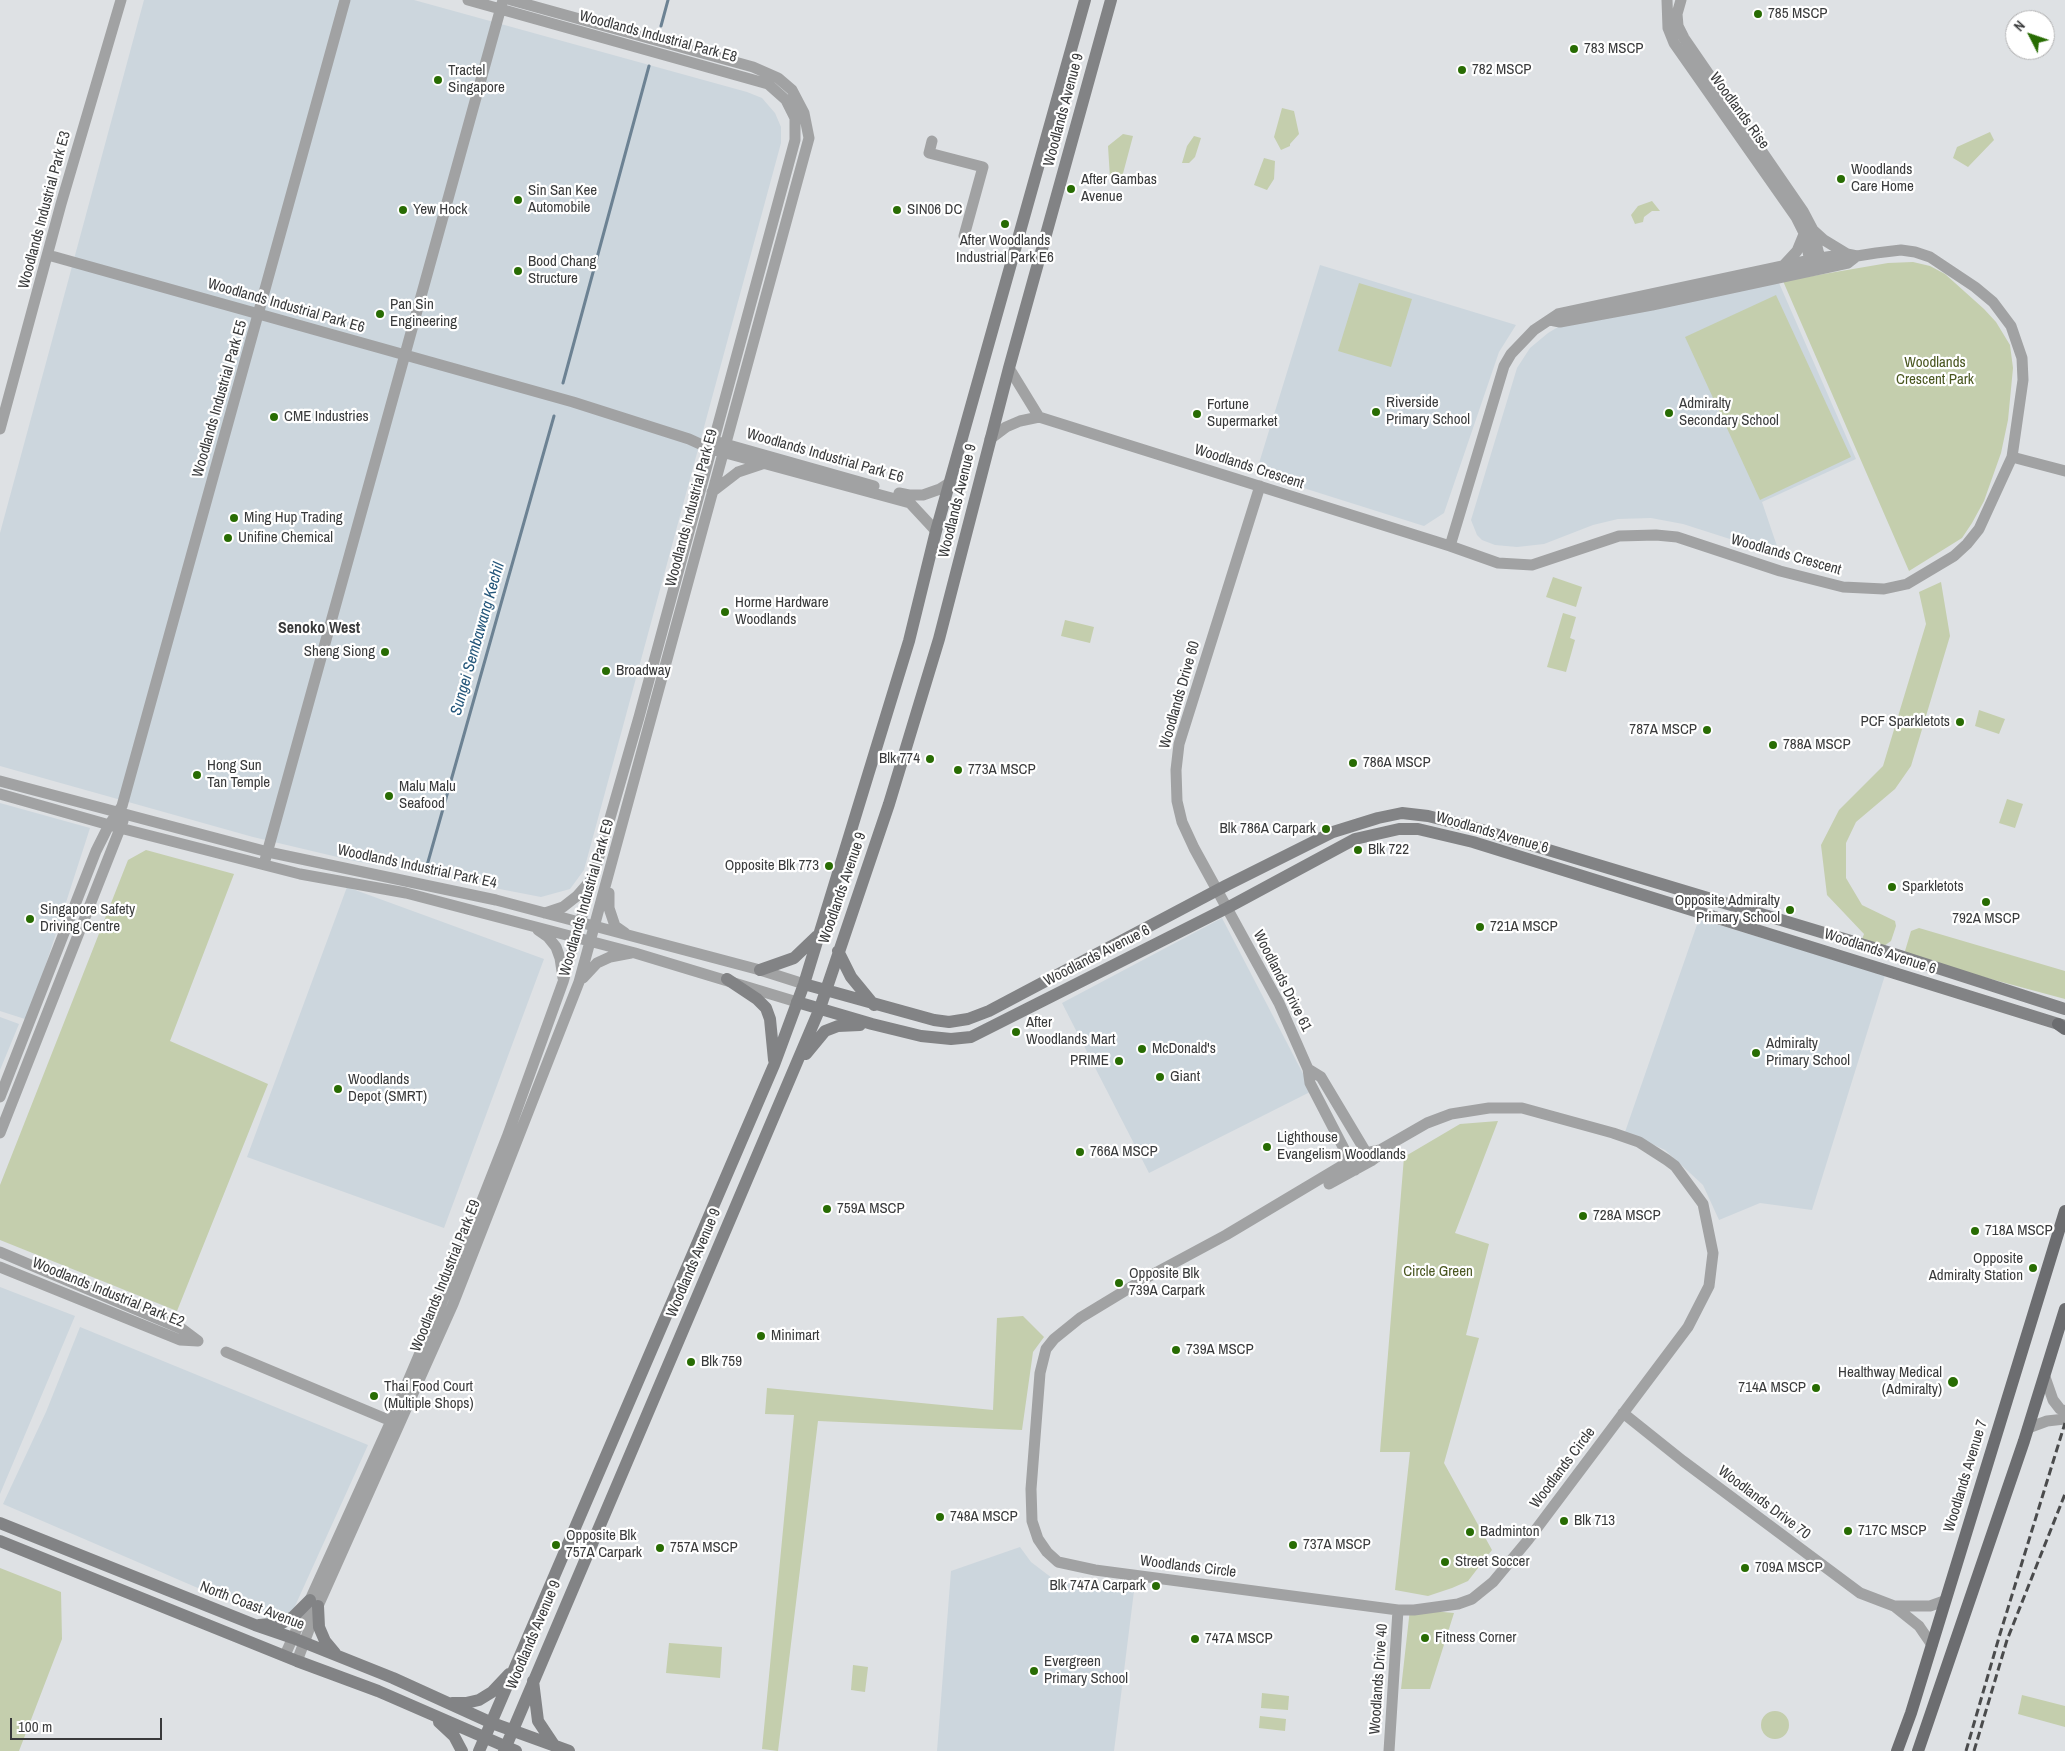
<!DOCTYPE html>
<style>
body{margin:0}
#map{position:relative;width:2065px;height:1751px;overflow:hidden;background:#dee1e4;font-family:"Archivo Narrow",sans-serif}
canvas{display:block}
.north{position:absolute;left:2005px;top:10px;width:50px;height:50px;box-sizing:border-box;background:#fff;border:1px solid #b0b0b1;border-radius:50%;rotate:311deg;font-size:14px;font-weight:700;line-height:20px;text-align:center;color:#393a3b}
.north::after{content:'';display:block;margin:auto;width:18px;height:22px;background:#286c03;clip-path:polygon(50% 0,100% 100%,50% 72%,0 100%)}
.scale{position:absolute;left:10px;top:1718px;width:152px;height:22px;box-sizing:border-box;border:2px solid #393a3b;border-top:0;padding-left:6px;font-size:15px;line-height:18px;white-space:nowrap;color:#393a3b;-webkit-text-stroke:4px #fff;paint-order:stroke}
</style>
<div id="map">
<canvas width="2065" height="1751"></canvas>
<div class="north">N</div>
<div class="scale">100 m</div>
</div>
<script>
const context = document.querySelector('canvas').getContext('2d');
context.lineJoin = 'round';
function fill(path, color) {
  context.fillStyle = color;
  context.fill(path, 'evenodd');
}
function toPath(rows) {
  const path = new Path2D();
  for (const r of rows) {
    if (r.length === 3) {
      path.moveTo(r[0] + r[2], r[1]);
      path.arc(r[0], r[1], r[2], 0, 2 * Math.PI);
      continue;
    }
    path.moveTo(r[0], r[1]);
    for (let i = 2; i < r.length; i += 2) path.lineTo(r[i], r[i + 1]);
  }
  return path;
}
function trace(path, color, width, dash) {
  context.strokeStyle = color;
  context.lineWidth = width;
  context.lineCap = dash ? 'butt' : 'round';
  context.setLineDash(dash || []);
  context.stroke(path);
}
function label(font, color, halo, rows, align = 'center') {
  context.font = font + ' "Archivo Narrow",sans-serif';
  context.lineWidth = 4.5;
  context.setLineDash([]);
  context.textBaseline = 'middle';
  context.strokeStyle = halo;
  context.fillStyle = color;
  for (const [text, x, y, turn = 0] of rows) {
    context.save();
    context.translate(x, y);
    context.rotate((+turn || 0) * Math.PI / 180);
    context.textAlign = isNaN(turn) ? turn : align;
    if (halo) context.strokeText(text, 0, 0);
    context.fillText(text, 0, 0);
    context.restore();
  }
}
const built = toPath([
 [144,0,414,0,747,92,762,98,775,113,781,127,781,143,584,870,570,889,541,897,350,860,253,837,0,766,0,533],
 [1320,265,1516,325,1499,352,1444,513,1424,526,1256,473],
 [1779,283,1856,459,1762,502,1780,555,1683,524,1651,518,1618,519,1593,525,1544,544,1517,547,1495,545,1482,540,1477,535,1471,520,1517,368,1530,348,1548,333,1568,321],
 [0,803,90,828,28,1020,0,1011],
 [347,887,544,959,444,1228,247,1157],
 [1222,918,1312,1091,1149,1173,1062,1003],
 [1699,919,1885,975,1812,1210,1760,1203,1719,1220,1703,1185,1665,1150,1625,1132],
 [0,1017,19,1024,0,1070],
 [0,1287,75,1316,0,1494],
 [80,1327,368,1445,286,1626,3,1504,46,1412],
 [1020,1547,1031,1562,1052,1578,1064,1582,1134,1591,1114,1751,937,1751,951,1571]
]);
const green = toPath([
 [1282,108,1294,111,1299,134,1290,144,1290,146,1281,150,1274,137],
 [1990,132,1994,140,1968,167,1953,158,1957,147],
 [1123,134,1133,136,1121,181,1110,178,1108,146],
 [1194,136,1201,138,1195,157,1189,163,1182,163,1187,146],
 [1264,158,1275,161,1274,179,1267,190,1254,185],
 [1652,201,1660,211,1652,211,1644,217,1643,222,1635,224,1631,215,1638,206],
 [1913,262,1930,266,1945,274,1984,309,1996,322,2010,345,2013,368,2008,420,2001,453,1984,501,1972,523,1962,538,1909,571,1783,281,1888,263],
 [1359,283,1412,299,1391,367,1338,351],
 [1776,295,1851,457,1760,500,1685,337],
 [1553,577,1582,587,1576,607,1546,597],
 [1941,582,1950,636,1911,766,1895,789,1856,822,1846,843,1846,878,1862,905,1895,921,1896,926,1891,941,1881,948,1861,942,1864,934,1827,895,1821,845,1839,810,1883,766,1926,624,1919,592],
 [1563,613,1576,617,1570,638,1575,640,1566,672,1547,667],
 [1065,620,1094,627,1090,643,1061,636],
 [1979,710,2005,719,1999,734,1975,726],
 [2007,799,2023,804,2015,828,1999,823],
 [146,850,234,874,170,1041,268,1084,177,1311,0,1240,0,1185,128,860],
 [1919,928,2065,971,2065,999,1909,957,1905,951,1911,931],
 [1498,1121,1455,1233,1489,1244,1466,1335,1479,1338,1444,1463,1492,1550,1468,1581,1452,1588,1428,1596,1395,1590,1410,1452,1380,1452,1404,1157,1460,1124],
 [1023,1316,1044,1337,1033,1352,1022,1430,818,1421,778,1751,762,1749,794,1415,765,1414,767,1388,993,1410,997,1318],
 [0,1568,61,1592,62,1639,19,1751,0,1751],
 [1410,1609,1454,1613,1430,1689,1401,1689],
 [669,1643,722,1647,720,1678,666,1673],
 [853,1665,868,1667,865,1692,851,1690],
 [1262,1693,1289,1696,1288,1710,1261,1708],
 [2022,1695,2065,1706,2065,1727,2018,1714],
 [1775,1725,14],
 [1260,1716,1286,1719,1285,1731,1259,1728]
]);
const stream = toPath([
 [661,26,668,0],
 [563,383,649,66],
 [426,869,554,416]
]);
const street = toPath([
 [1667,0,1668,28,1674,43,1796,217,1804,233,1811,266],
 [1681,0,1677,14,1678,26,1684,38,1803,211,1813,230,1821,263],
 [932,141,929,153,983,167,964,236],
 [1813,230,1824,240,1847,254],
 [48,255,573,402,689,439,711,449,910,503,936,531],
 [1784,265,1797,251,1804,234],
 [1009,368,1039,417],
 [0,429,61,204,121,0],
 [990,439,1006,427,1020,421,1039,417,1450,546,1498,563,1532,565,1619,536,1656,535,1677,537,1780,571,1843,587,1884,589,1907,584,1954,556,1967,544,1979,529,2012,457,2023,380,2022,358,2011,326,1993,302,1975,287,1930,257,1915,252,1901,250,1876,253,1857,256,1848,263,1652,305,1560,322,1550,320],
 [718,442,874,486],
 [2012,457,2065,471],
 [1260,486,1179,744,1176,770,1177,801,1182,822,1194,848,1279,1003,1308,1069,1310,1083,1355,1170],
 [712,492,738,472,762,464],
 [899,493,909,495,923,495,940,489,951,482],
 [1450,546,1504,366,1511,354,1534,330,1558,314,1820,258,1847,254,1857,256],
 [0,781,268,852,496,900,760,970,804,984],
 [0,794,120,828,300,874,406,893,635,953,797,1002],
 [264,864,503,0],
 [609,893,609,908,615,926,625,933],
 [545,913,563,907,577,896,591,880],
 [538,930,548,937,556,947,560,958,563,978],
 [583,978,597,963,610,957,631,953],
 [1308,1069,1321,1077,1370,1159],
 [0,1097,96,851,109,825,122,806,345,0],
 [1489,1108,1522,1108,1613,1133,1639,1142,1667,1160,1675,1166,1703,1204,1713,1253,1709,1286,1688,1327,1528,1540,1493,1582,1472,1599,1458,1604,1414,1610,1398,1610,1095,1570,1058,1562,1047,1552,1038,1539,1032,1521,1031,1489,1040,1373,1046,1349,1054,1339,1080,1318,1146,1278,1226,1235,1350,1161,1366,1153,1380,1150,1427,1123,1451,1114,1489,1108],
 [0,1133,123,821],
 [1329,1184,1371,1161,1379,1155,1380,1150],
 [0,1252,182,1329,198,1341,180,1340,0,1267],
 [226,1352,391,1421],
 [2045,1377,2053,1400,2060,1409,2065,1411],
 [1623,1413,1683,1461,1860,1593,1894,1606,1930,1606,1944,1601],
 [2028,1428,2047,1421,2065,1419],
 [1894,1606,1919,1626,1932,1645],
 [285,1655,391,1421,446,1292,507,1137,563,982,639,717,795,140,795,118,786,100,768,84,468,0],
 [297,1661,318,1606,453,1304,579,982,809,138,804,113,792,90,778,78,753,67,511,0],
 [1389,1751,1398,1610]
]);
const secondary = toPath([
 [838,951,851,977,874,1005],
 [760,970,794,958,817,936],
 [727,979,757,999,766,1008,770,1019,774,1060],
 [804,984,934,1020,949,1022,968,1019,989,1011,1227,885,1333,832,1378,818,1402,813,1428,816,1472,827,1894,954,2065,1009],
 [797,1002,872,1024,921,1036,951,1039,971,1037,1227,908,1355,839,1399,829,1418,829,1473,842,2065,1026],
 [806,1054,825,1031,838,1026,860,1025],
 [0,1523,255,1625,293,1638,393,1678,492,1723,569,1751],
 [0,1541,297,1661,378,1691,516,1751],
 [318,1606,319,1627,325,1641,335,1653],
 [259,1625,282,1623,293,1617,310,1600],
 [533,1681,538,1721,554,1745],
 [452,1703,466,1703,479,1700,492,1692,509,1674],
 [439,1722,454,1736,462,1751],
 [479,1751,774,1065,804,984,909,641,936,531,1085,0],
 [504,1751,820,1008,889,804,939,639,1009,368,1111,0]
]);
const primary = toPath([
 [2058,1024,2065,1029],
 [1897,1751,1911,1713,2065,1211],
 [1918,1751,2024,1441,2065,1309]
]);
const rail = toPath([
 [1966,1751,2000,1634,2065,1423],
 [1974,1751,2007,1640,2065,1494]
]);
const markers = [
 [1758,14,5,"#286c03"],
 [1574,49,5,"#286c03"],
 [1462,70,5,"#286c03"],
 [438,80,5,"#286c03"],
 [1841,179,5,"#286c03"],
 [1071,189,5,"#286c03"],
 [518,200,5,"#286c03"],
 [403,210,5,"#286c03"],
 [897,210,5,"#286c03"],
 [1005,224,5,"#286c03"],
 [518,271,5,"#286c03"],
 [380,314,5,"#286c03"],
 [1376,412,5,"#286c03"],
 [1669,413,5,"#286c03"],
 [1197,414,5,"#286c03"],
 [274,417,5,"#286c03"],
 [234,518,5,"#286c03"],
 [228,538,5,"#286c03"],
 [725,612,5,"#286c03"],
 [385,652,5,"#286c03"],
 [606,671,5,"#286c03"],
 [1960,722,5,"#286c03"],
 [1707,730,5,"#286c03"],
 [1773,745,5,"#286c03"],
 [930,759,5,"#286c03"],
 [1353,763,5,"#286c03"],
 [958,770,5,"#286c03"],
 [197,775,5,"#286c03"],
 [389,796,5,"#286c03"],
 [1326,829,5,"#286c03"],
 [1358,850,5,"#286c03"],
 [829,866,5,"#286c03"],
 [1892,887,5,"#286c03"],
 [1986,902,5,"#286c03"],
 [1790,910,5,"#286c03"],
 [30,919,5,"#286c03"],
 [1480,927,5,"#286c03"],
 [1016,1032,5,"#286c03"],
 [1142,1049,5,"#286c03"],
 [1756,1053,5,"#286c03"],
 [1119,1061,5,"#286c03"],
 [1160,1077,5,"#286c03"],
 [338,1089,5,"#286c03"],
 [1267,1147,5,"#286c03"],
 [1080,1152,5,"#286c03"],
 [827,1209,5,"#286c03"],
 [1583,1216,5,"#286c03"],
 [1975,1231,5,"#286c03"],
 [2033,1268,5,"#286c03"],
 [1119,1283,5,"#286c03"],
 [761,1336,5,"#286c03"],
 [1176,1350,5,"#286c03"],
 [691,1362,5,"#286c03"],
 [1953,1382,6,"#286c03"],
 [1816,1388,5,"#286c03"],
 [374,1396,5,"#286c03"],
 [940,1517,5,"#286c03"],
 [1564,1521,5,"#286c03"],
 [1848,1531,5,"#286c03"],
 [1470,1532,5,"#286c03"],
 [556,1545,5,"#286c03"],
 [1293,1545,5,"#286c03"],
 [660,1548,5,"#286c03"],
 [1445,1562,5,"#286c03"],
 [1745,1568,5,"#286c03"],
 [1156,1586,5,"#286c03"],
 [1425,1638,5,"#286c03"],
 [1195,1639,5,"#286c03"],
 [1034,1671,5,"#286c03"]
];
const poiNames = [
 ["785 MSCP",1768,14],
 ["783 MSCP",1584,49],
 ["782 MSCP",1472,70],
 ["Tractel",448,71],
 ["Singapore",448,88],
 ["Woodlands",1851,170],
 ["Care Home",1851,187],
 ["After Gambas",1081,180],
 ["Avenue",1081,197],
 ["Sin San Kee",528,191],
 ["Automobile",528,208],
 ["Yew Hock",413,210],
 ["SIN06 DC",907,210],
 ["After Woodlands",1005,241,"center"],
 ["Industrial Park E6",1005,258,"center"],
 ["Bood Chang",528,262],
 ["Structure",528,279],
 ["Pan Sin",390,305],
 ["Engineering",390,322],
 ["Riverside",1386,403],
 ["Primary School",1386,420],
 ["Admiralty",1679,404],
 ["Secondary School",1679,421],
 ["Fortune",1207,405],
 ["Supermarket",1207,422],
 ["CME Industries",284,417],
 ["Ming Hup Trading",244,518],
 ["Unifine Chemical",238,538],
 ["Horme Hardware",735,603],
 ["Woodlands",735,620],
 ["Sheng Siong",375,652,"right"],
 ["Broadway",616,671],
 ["PCF Sparkletots",1950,722,"right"],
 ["787A MSCP",1697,730,"right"],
 ["788A MSCP",1783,745],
 ["Blk 774",920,759,"right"],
 ["786A MSCP",1363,763],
 ["Hong Sun",207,766],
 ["Tan Temple",207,783],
 ["773A MSCP",968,770],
 ["Malu Malu",399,787],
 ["Seafood",399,804],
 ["Blk 786A Carpark",1316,829,"right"],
 ["Blk 722",1368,850],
 ["Opposite Blk 773",819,866,"right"],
 ["Sparkletots",1902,887],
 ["Opposite Admiralty",1780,901,"right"],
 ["Primary School",1780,918,"right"],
 ["Singapore Safety",40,910],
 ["Driving Centre",40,927],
 ["792A MSCP",1986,919,"center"],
 ["721A MSCP",1490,927],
 ["After",1026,1023],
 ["Woodlands Mart",1026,1040],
 ["Admiralty",1766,1044],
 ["Primary School",1766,1061],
 ["McDonald's",1152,1049],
 ["PRIME",1109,1061,"right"],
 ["Giant",1170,1077],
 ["Woodlands",348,1080],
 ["Depot (SMRT)",348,1097],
 ["Lighthouse",1277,1138],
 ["Evangelism Woodlands",1277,1155],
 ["766A MSCP",1090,1152],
 ["759A MSCP",837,1209],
 ["728A MSCP",1593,1216],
 ["718A MSCP",1985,1231],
 ["Opposite",2023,1259,"right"],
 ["Admiralty Station",2023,1276,"right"],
 ["Opposite Blk",1129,1274],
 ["739A Carpark",1129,1291],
 ["Minimart",771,1336],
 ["739A MSCP",1186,1350],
 ["Blk 759",701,1362],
 ["Healthway Medical",1942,1373,"right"],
 ["(Admiralty)",1942,1390,"right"],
 ["Thai Food Court",384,1387],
 ["(Multiple Shops)",384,1404],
 ["714A MSCP",1806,1388,"right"],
 ["748A MSCP",950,1517],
 ["Blk 713",1574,1521],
 ["717C MSCP",1858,1531],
 ["Badminton",1480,1532],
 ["Opposite Blk",566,1536],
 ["757A Carpark",566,1553],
 ["737A MSCP",1303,1545],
 ["757A MSCP",670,1548],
 ["Street Soccer",1455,1562],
 ["709A MSCP",1755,1568],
 ["Blk 747A Carpark",1146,1586,"right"],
 ["Fitness Corner",1435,1638],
 ["747A MSCP",1205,1639],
 ["Evergreen",1044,1662],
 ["Primary School",1044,1679]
];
const streetNames = [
 ["Woodlands Industrial Park E8",658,37,15],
 ["Woodlands Avenue 9",1064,110,-75],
 ["Woodlands Rise",1739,111,54],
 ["Woodlands Industrial Park E3",45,210,-75],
 ["Woodlands Industrial Park E6",286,306,16],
 ["Woodlands Industrial Park E5",220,399,-74],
 ["Woodlands Industrial Park E6",825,456,16],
 ["Woodlands Crescent",1249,467,18],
 ["Woodlands Avenue 9",958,501,-76],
 ["Woodlands Industrial Park E9",692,508,-75],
 ["Woodlands Crescent",1786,555,16],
 ["Woodlands Drive 60",1180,695,-74],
 ["Woodlands Avenue 6",1492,833,16],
 ["Woodlands Industrial Park E4",417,867,12],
 ["Woodlands Avenue 9",843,888,-71],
 ["Woodlands Industrial Park E9",587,898,-74],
 ["Woodlands Avenue 6",1880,952,18],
 ["Woodlands Avenue 6",1097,956,-27],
 ["Woodlands Drive 61",1282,981,63],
 ["Woodlands Avenue 9",694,1263,-67],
 ["Woodlands Industrial Park E9",446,1276,-68],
 ["Woodlands Industrial Park E2",108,1293,22],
 ["Woodlands Circle",1563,1468,-53],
 ["Woodlands Avenue 7",1966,1476,-73],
 ["Woodlands Drive 70",1764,1503,37],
 ["Woodlands Circle",1188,1567,7],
 ["North Coast Avenue",252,1606,21],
 ["Woodlands Avenue 9",534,1635,-67],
 ["Woodlands Drive 40",1379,1679,-86]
];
const parkNames = [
 ["Woodlands",1935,363],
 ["Crescent Park",1935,380],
 ["Circle Green",1438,1272]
];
const neighbourhoodNames = [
 ["Senoko West",319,629]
];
const waterNames = [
 ["Sungei Sembawang Kechil",478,639,-74]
];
fill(built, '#ccd6dd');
fill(green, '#c4cead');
trace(stream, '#6c8293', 3);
trace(street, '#a1a2a3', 11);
trace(secondary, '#828385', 12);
trace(primary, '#6c6d70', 12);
trace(rail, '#4a4b4c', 3, [8, 4]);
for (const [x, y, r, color] of markers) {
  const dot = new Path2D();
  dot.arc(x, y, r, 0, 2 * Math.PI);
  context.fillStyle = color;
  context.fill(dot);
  trace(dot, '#fff', 2);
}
label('15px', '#393a3b', '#fff', poiNames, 'left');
label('15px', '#393a3b', '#fff', streetNames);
label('15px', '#49561f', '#fff', parkNames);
label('bold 16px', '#393a3b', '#fff', neighbourhoodNames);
label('italic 16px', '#25577b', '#fff', waterNames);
</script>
